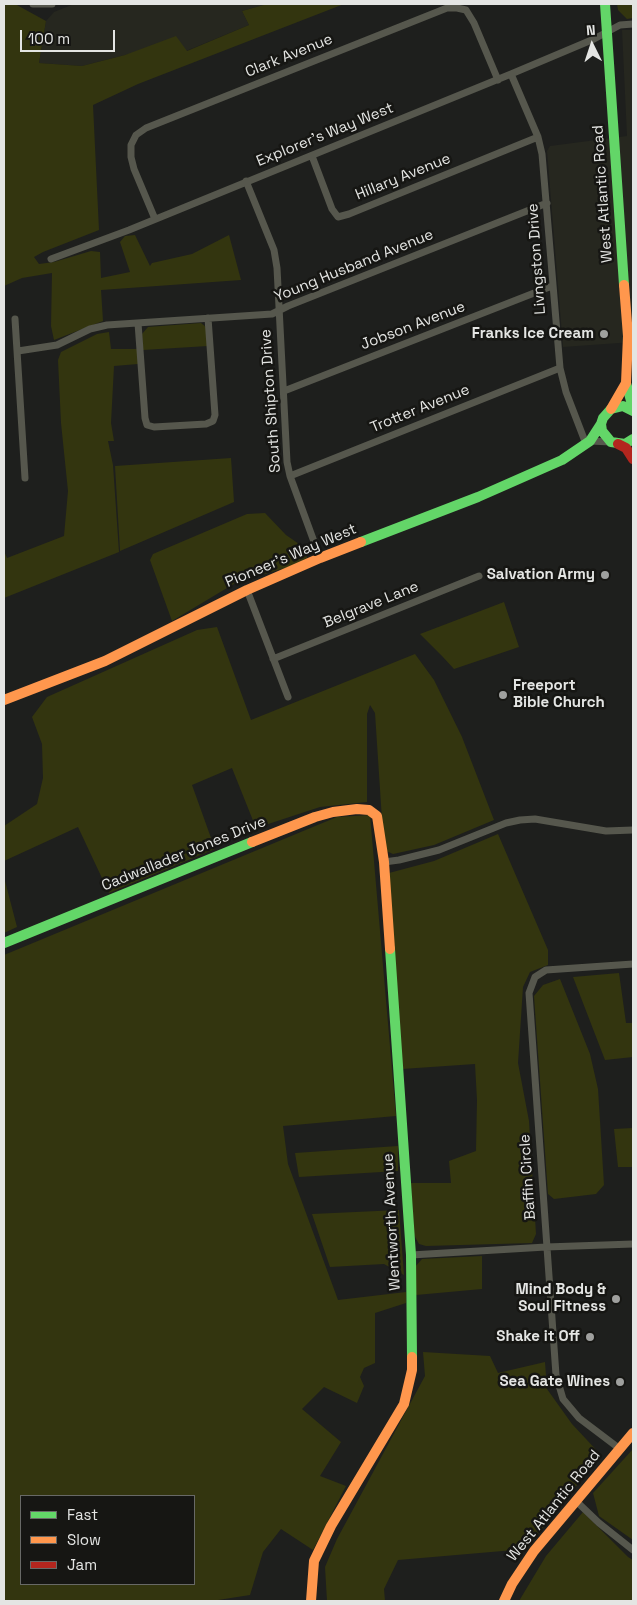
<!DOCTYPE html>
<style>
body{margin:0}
#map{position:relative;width:637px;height:1605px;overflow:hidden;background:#1e1f1d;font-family:"Space Grotesk",sans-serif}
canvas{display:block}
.frame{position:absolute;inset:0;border:5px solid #e4e5e3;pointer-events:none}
.legend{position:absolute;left:20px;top:1495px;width:175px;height:90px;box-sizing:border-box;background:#161613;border:1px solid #686966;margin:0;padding:6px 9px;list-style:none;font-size:15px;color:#e4e5e3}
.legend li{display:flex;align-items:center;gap:10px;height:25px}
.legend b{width:25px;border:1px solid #686966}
.north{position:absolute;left:567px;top:20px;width:50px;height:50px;-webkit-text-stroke:4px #161613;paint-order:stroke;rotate:356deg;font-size:14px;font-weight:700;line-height:20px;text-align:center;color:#e4e5e3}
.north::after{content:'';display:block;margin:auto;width:18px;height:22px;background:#e4e5e3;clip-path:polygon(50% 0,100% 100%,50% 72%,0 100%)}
.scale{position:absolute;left:20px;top:30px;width:95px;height:22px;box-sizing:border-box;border:2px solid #e4e5e3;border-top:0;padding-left:6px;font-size:15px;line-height:18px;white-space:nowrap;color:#e4e5e3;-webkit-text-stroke:4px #161613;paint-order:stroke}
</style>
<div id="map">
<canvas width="637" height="1605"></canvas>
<div class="frame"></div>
<ul class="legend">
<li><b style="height:6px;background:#63d668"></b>Fast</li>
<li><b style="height:6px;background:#ff974d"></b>Slow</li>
<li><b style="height:6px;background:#b3261e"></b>Jam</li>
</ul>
<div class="north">N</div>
<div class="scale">100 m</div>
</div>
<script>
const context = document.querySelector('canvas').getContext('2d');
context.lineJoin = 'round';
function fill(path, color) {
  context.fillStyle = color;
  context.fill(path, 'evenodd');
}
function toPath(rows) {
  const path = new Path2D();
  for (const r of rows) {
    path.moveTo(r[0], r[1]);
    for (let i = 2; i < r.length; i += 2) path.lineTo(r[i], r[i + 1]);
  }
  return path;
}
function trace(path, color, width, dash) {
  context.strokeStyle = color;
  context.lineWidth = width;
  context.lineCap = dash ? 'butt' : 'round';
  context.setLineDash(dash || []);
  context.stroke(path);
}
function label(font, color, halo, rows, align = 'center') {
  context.font = font + ' "Space Grotesk",sans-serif';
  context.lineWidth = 5;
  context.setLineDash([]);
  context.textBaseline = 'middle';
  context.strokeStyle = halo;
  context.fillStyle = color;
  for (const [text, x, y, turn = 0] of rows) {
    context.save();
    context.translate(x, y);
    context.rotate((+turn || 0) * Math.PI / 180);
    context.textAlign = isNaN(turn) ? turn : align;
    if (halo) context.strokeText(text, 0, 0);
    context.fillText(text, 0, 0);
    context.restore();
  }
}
const built = toPath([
 [74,4,267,4,242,11,249,25,186,51,125,55,82,66,39,63,46,21,54,12],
 [622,30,633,30,633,342,563,347,547,151,550,146,627,136]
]);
const green = toPath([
 [4,4,15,4,46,21,39,63,82,66,125,55,176,36,187,51,249,25,242,11,267,4,344,4,138,84,93,105,99,230,43,252,34,257,39,264,54,262,91,251,100,252,101,278,130,272,120,242,125,236,135,235,150,266,152,263,192,254,229,235,241,280,101,290,103,321,54,340,51,326,52,273,22,278,4,286],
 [617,4,633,4,633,18,627,19,618,10],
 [201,323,206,327,208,346,143,350,142,334,148,327],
 [109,332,111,349,138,349,138,364,114,366,111,423,114,441,108,441,113,465,119,552,4,598,4,551,7,558,64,536,68,491,61,423,58,360,61,352,97,334],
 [231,458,234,502,120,551,115,466],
 [265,513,286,535,302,546,307,552,307,558,292,566,237,582,172,621,150,560,153,554,247,514],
 [504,602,519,647,454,669,442,656,420,634],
 [217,627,251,720,415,654,434,680,462,737,494,820,434,845,393,854,384,850,375,713,370,705,367,714,367,802,320,807,256,828,232,768,192,785,215,849,109,893,78,827,4,861,4,826,37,804,43,778,42,744,32,717,47,697,197,630],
 [370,815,396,1116,283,1126,288,1164,338,1300,406,1292,406,1303,375,1313,375,1363,364,1368,360,1377,364,1386,357,1403,324,1387,302,1409,341,1442,320,1476,346,1486,313,1550,281,1529,263,1552,250,1595,218,1600,220,1601,4,1601,4,955,337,817],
 [21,1496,194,1496,194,1584,21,1584],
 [498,834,548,950,548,965,530,972,523,987,518,1063,529,1121,536,1234,532,1243,426,1246,419,1244,414,1235,411,1183,451,1183,449,1161,476,1151,477,1100,475,1064,402,1069,389,873,434,861],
 [4,877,17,927,4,933],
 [619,973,626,1023,633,1023,633,1057,605,1060,573,977],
 [560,979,590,1054,598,1089,604,1185,596,1194,554,1199,548,1194,534,996,543,985],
 [633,1128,633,1167,618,1167,614,1129],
 [398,1146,398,1171,299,1177,295,1153],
 [399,1210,404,1275,384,1264,330,1267,312,1214],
 [482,1256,482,1289,416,1295,414,1268,422,1259],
 [423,1352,490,1356,498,1373,545,1362,547,1389,572,1424,601,1455,526,1549,398,1560,384,1589,385,1601,327,1601,325,1567,337,1539,425,1376],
 [633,1449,633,1540,599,1516,593,1493],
 [583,1512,628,1557,633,1560,633,1601,519,1601,546,1556]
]);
const street = toPath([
 [33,4,52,4],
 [511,74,538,137,542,154,560,368,566,392,586,444],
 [312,156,332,209,338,217,349,214,538,137],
 [246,181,274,250,277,268,287,462,290,476,320,558],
 [155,219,134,169,131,157,131,145,136,135,146,128,447,8,457,8,466,10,474,23,498,80],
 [51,259,129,230,511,74,594,39,620,25,633,24],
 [15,319,25,478],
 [138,323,145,418,147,425,154,427,206,424,213,421,215,415,208,318],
 [18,351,57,345,90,329,107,325,272,314,288,306,547,203],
 [284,391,552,286],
 [590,441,611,442],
 [290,476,560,368],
 [247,590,288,697],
 [273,659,479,576],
 [384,862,399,860,439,850,506,823,520,820,535,819,606,831,633,830],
 [411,1255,546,1247,633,1244],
 [620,1449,579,1418,563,1399,556,1375,529,993,535,977,546,970,633,964],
 [576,1501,599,1523,633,1550]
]);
const fast = toPath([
 [605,4,624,285],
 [626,383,633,408],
 [633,411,623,406,611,409,603,418,601,424,602,431,611,442,625,444,633,439],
 [361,542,478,497,562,460,590,441,601,424],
 [4,943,252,842],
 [390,949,411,1255,412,1357]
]);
const slow = toPath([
 [611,409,626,383,628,336,624,285],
 [4,700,105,661,247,590,320,558,361,542],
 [252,842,315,817,333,812,357,809,369,810,377,816,384,862,390,949],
 [311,1601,314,1561,331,1526,404,1404,412,1370,412,1357],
 [504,1601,512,1584,534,1551,633,1433]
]);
const jam = toPath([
 [618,444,626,448,633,459]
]);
const markers = [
 [604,334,5,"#9fa09e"],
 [605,575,5,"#9fa09e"],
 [503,695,5,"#9fa09e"],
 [616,1299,5,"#9fa09e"],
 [590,1337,5,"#9fa09e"],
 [620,1382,5,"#9fa09e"]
];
const streetNames = [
 ["Clark Avenue",289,56,-22],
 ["Explorer's Way West",325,135,-22],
 ["Hillary Avenue",403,177,-22],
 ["West Atlantic Road",603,194,-94],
 ["Livngston Drive",537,259,-94],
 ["Young Husband Avenue",354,266,-22],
 ["Jobson Avenue",413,326,-21],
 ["South Shipton Drive",271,401,-94],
 ["Trotter Avenue",420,409,-22],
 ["Pioneer's Way West",291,556,-23],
 ["Belgrave Lane",371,605,-22],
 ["Cadwallader Jones Drive",184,854,-22],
 ["Baffin Circle",528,1177,-94],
 ["Wentworth Avenue",392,1222,-93],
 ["West Atlantic Road",554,1506,-51]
];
const poiNames = [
 ["Franks Ice Cream",594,334],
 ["Salvation Army",595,575],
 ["Freeport",513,686,"left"],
 ["Bible Church",513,703,"left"],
 ["Mind Body &",606,1290],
 ["Soul Fitness",606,1307],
 ["Shake it Off",580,1337],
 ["Sea Gate Wines",610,1382]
];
fill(built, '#26271f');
fill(green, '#33350f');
trace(street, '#56574d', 7);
trace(fast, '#63d668', 10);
trace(slow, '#ff974d', 10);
trace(jam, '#b3261e', 10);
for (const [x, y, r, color] of markers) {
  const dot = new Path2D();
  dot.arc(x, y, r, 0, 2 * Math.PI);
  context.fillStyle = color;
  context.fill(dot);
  trace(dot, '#161613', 2);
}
label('15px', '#e4e5e3', '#161613', streetNames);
label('bold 15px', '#e4e5e3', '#161613', poiNames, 'right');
</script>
